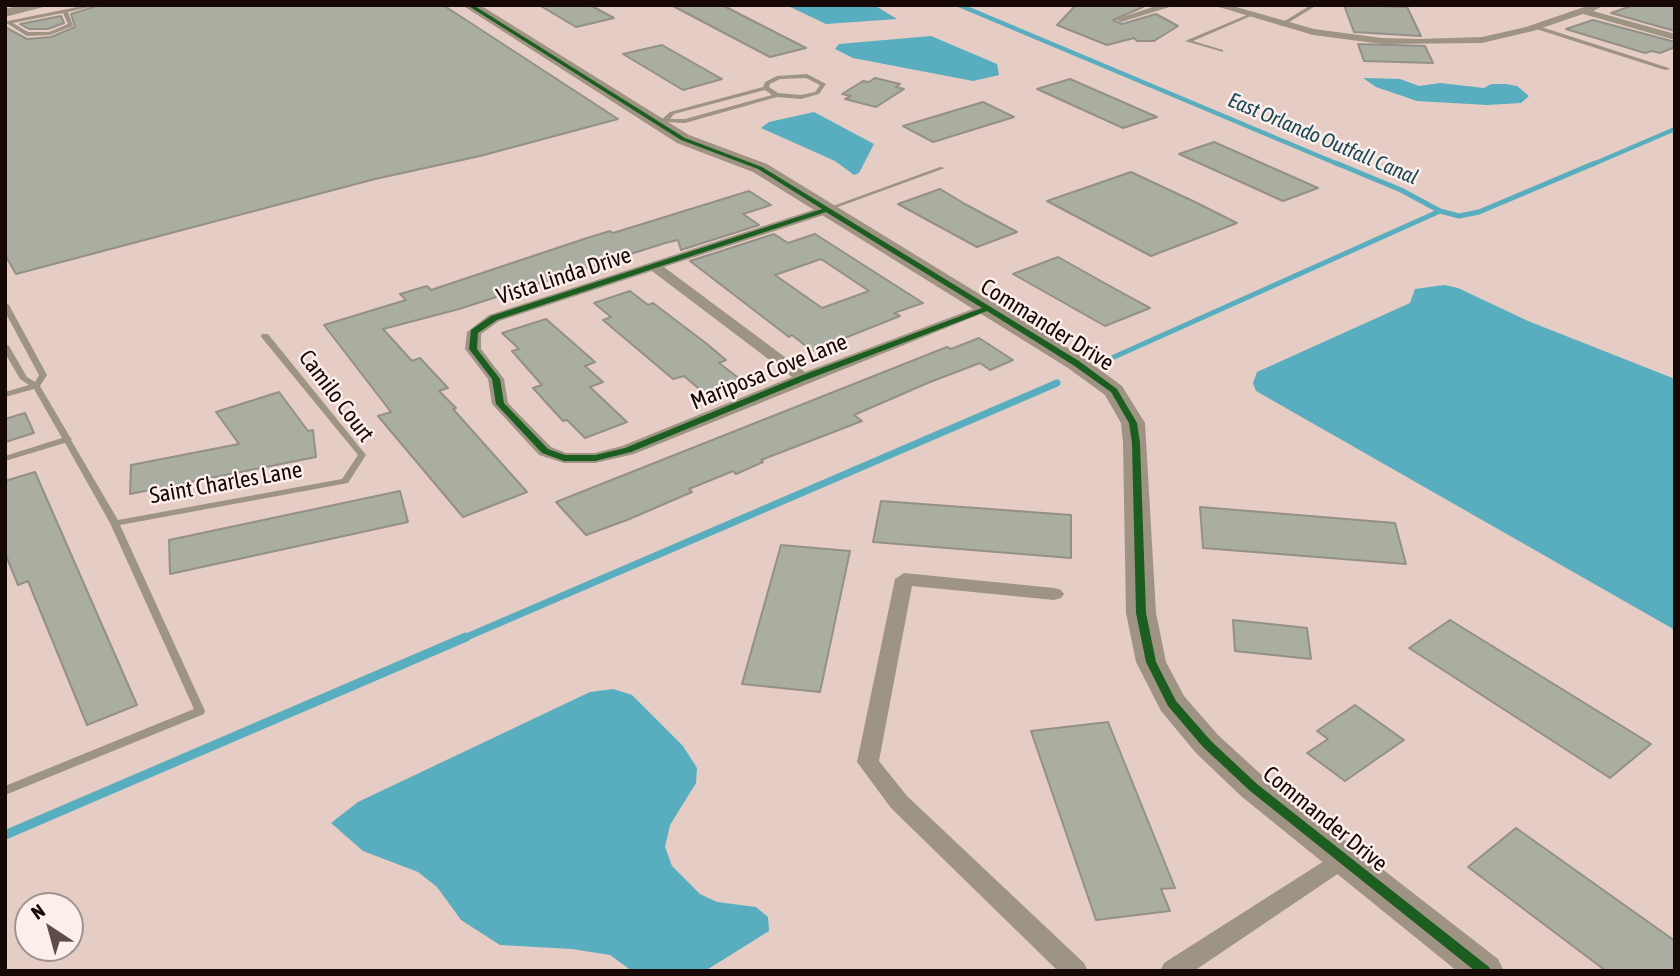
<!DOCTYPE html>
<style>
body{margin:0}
#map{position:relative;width:1680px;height:976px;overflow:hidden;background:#e5ccc4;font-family:"Asap Condensed",sans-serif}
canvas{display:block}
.frame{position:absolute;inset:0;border:7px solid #160805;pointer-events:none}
.north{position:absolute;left:14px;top:892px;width:70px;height:70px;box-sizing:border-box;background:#fceeea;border:2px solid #a0928e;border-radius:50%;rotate:324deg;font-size:19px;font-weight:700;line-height:28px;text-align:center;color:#160805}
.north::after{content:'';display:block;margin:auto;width:24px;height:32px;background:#5e4d48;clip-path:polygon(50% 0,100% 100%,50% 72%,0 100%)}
</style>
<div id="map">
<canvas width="1680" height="976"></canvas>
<div class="frame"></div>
<div class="north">N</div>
</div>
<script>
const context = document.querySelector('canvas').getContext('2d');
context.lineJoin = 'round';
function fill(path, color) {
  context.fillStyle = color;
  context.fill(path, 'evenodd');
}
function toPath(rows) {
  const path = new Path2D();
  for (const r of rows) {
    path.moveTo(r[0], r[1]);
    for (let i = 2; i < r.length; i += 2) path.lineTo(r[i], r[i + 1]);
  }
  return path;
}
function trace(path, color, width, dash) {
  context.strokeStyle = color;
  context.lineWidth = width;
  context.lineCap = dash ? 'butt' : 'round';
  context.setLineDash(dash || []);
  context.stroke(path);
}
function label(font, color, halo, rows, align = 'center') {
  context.font = font + ' "Asap Condensed",sans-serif';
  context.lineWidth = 5;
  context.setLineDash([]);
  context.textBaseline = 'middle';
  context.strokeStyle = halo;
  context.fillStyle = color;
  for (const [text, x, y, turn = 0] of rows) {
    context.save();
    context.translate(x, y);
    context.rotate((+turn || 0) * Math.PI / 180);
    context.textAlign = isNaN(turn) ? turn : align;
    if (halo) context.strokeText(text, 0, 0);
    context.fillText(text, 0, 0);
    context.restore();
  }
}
const water = toPath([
 [786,5,874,5,897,19,826,24],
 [931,36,997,64,999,75,973,81,853,58,835,49,839,44],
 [1363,78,1400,79,1419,86,1440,83,1484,88,1491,84,1506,84,1517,86,1529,96,1521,103,1487,105,1417,101,1376,87],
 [814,112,874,144,859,173,854,175,835,161,761,128,769,122],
 [1444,285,1458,288,1528,321,1675,379,1675,630,1256,391,1253,383,1257,372,1410,303,1415,289],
 [613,689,632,695,683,746,697,768,696,783,670,825,665,847,672,866,700,894,717,902,756,907,768,917,769,931,705,971,632,971,610,955,572,949,500,945,461,920,437,887,418,872,363,851,331,823,358,802,590,692]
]);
const streamFar3 = toPath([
 [959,5,1340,165],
 [1591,165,1675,129]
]);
const streamFar2 = toPath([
 [1336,163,1401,190,1440,211,1459,216,1479,212,1595,163],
 [1114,357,1440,211]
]);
const streamFar1 = toPath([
 [462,639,1057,383]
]);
const stream = toPath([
 [5,835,466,637]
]);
const building = toPath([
 [100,5,443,5,618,119,480,156,375,179,16,274,5,255,5,27,27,39,51,37,75,27,71,14,100,5],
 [539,5,590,5,614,18,576,27,539,5],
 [671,5,722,5,806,48,770,57,671,5],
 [1076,5,1140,5,1143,7,1113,20,1122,24,1156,14,1178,26,1154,41,1137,41,1134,38,1107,45,1057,25,1076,5],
 [1344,5,1407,7,1421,36,1354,32,1344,5],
 [1634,5,1675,5,1675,31,1611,13,1634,5],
 [61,16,64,23,48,29,29,29,20,24,61,16],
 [1593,20,1675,42,1675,47,1660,53,1652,51,1645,53,1566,29,1593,20],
 [1358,44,1425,46,1433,63,1364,61,1358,44],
 [662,45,722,79,683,90,623,54,662,45],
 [875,78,900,84,896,87,904,89,876,107,845,99,851,96,842,94,863,81,869,82,875,78],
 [1070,79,1157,117,1123,128,1037,89,1070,79],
 [983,102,1014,117,933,142,903,126,983,102],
 [1214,142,1318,188,1283,201,1179,154,1214,142],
 [1131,172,1195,202,1237,223,1151,256,1047,201,1131,172],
 [940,189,965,204,1017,232,977,247,898,204,940,189],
 [749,191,771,205,743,214,759,225,681,250,678,240,665,243,459,309,383,329,412,361,420,358,448,388,439,391,456,408,453,409,527,492,463,517,378,416,391,412,324,325,406,300,400,294,427,286,431,290,587,238,610,231,613,233,749,191],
 [774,234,788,243,815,234,923,303,894,313,900,316,812,351,792,335,789,337,690,261,774,234],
 [821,259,869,291,822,308,775,275,821,259],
 [1058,257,1117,290,1150,308,1105,326,1013,274,1058,257],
 [630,291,648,305,653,303,707,344,726,360,719,363,740,379,704,393,684,376,673,379,603,320,611,317,594,303,630,291],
 [546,319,595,362,585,366,603,382,590,387,627,422,585,438,567,420,563,421,533,388,542,385,512,351,519,349,502,333,546,319],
 [979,338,1013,360,990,370,980,363,930,382,854,415,862,421,761,460,763,462,736,474,733,471,689,489,692,492,627,520,586,535,556,502,947,347,951,349,979,338],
 [279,392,308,431,313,430,316,457,130,494,131,465,239,444,216,412,279,392],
 [25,413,34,433,5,442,5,419,25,413],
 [35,472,137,705,87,725,28,581,18,585,5,553,5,481,35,472],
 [400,491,408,522,170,574,169,540,400,491],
 [881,501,1071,515,1071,558,873,542,881,501],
 [1200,507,1395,523,1406,564,1203,548,1200,507],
 [781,545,850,551,820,692,742,684,781,545],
 [1233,620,1307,628,1311,659,1235,651,1233,620],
 [1450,620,1651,744,1610,778,1409,648,1450,620],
 [1355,705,1404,740,1345,781,1307,753,1328,739,1317,731,1355,705],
 [1108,722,1175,888,1161,889,1170,911,1096,920,1031,731,1108,722],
 [1516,828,1675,941,1675,971,1606,971,1468,867,1516,828]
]);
const lane = toPath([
 [87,5,98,5,68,12,73,26,50,35,27,36,8,24,5,24,5,21,8,21,87,5],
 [63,13,68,24,49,32,28,32,13,23,63,13],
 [1311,5,1317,5,1283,26,1278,25,1311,5],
 [1247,15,1251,16,1193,41,1223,50,1223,52,1185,41,1247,15],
 [1535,25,1669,68,1670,69,1665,70,1533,28,1532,27,1535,25],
 [807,74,826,84,819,94,801,99,777,97,685,123,664,122,661,120,670,112,763,87,765,82,777,76,807,74],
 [806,78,820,85,815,92,801,95,778,93,769,87,770,84,780,79,806,78],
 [765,90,772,95,685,119,670,119,674,114,765,90],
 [940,167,945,168,827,211,823,211,822,210,940,167],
 [5,303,9,305,47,375,40,386,70,437,72,439,71,440,118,520,342,479,358,455,262,338,261,336,262,334,268,334,366,455,348,483,120,525,205,711,204,714,5,795,5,786,194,709,110,523,65,443,5,461,5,456,62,438,34,389,5,397,5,392,29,385,20,379,5,353,5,344,9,346,27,377,35,382,39,375,5,312,5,303]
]);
const street = toPath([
 [1159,5,1176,5,1121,22,1116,19,1159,5],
 [1212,5,1229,5,1314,29,1382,38,1419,39,1482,37,1526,27,1590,5,1605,5,1593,11,1675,34,1675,40,1583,14,1533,31,1482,43,1382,44,1313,35,1212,5],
 [825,206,832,210,830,213,664,267,805,372,981,306,986,305,993,309,634,454,595,463,564,463,539,455,492,404,488,379,465,349,467,332,489,315,825,206],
 [652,271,792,377,622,446,595,453,566,453,551,447,508,403,504,379,481,349,481,334,499,321,652,271],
 [904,573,1054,588,1061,590,1064,594,1061,598,1054,600,912,586,879,761,907,796,1084,963,1088,971,1058,971,891,808,857,762,895,579,904,573],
 [1343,849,1351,851,1355,858,1351,865,1194,971,1160,971,1164,963,1343,849]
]);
const secondary = toPath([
 [21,5,51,5,5,17,5,9,21,5],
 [462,5,480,5,689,135,767,164,1084,358,1122,386,1145,423,1156,613,1166,662,1184,696,1218,735,1265,778,1498,959,1504,971,1457,971,1241,796,1196,753,1161,711,1136,662,1126,613,1123,443,1121,423,1105,395,1068,368,753,172,677,143,462,5]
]);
const cycleway = toPath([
 [467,5,473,5,685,138,762,167,1079,361,1117,389,1137,423,1140,443,1146,613,1156,662,1176,701,1211,741,1257,784,1489,967,1491,971,1475,971,1249,790,1203,747,1168,706,1146,662,1136,613,1132,443,1129,423,1111,392,1073,365,987,311,806,380,631,452,595,461,564,461,542,453,496,404,492,379,469,349,471,330,491,316,822,209,758,169,681,140,467,5],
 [826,212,982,308,800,376,625,448,595,455,565,455,548,449,504,403,500,379,477,349,478,333,497,320,826,212]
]);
const farWaternames = [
 ["East Orlando Outfall Canal",1323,139,23]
];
const streetNames = [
 ["Vista Linda Drive",564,276,-18],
 ["Commander Drive",1047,325,32],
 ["Mariposa Cove Lane",769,372,-22],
 ["Camilo Court",336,396,53],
 ["Saint Charles Lane",226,483,-10],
 ["Commander Drive",1325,819,39]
];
fill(water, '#58adbe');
trace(streamFar3, '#58adbe', 4.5);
trace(streamFar2, '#58adbe', 5);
trace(streamFar1, '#58adbe', 7);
trace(stream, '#58adbe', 9);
fill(building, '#a9aea1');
trace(building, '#949088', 2);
fill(lane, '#9e9483');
fill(street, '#9e9483');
fill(secondary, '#9f9383');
fill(cycleway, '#1b5e20');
label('italic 21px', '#174a56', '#fceeea', farWaternames);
label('23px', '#160805', '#fceeea', streetNames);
</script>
